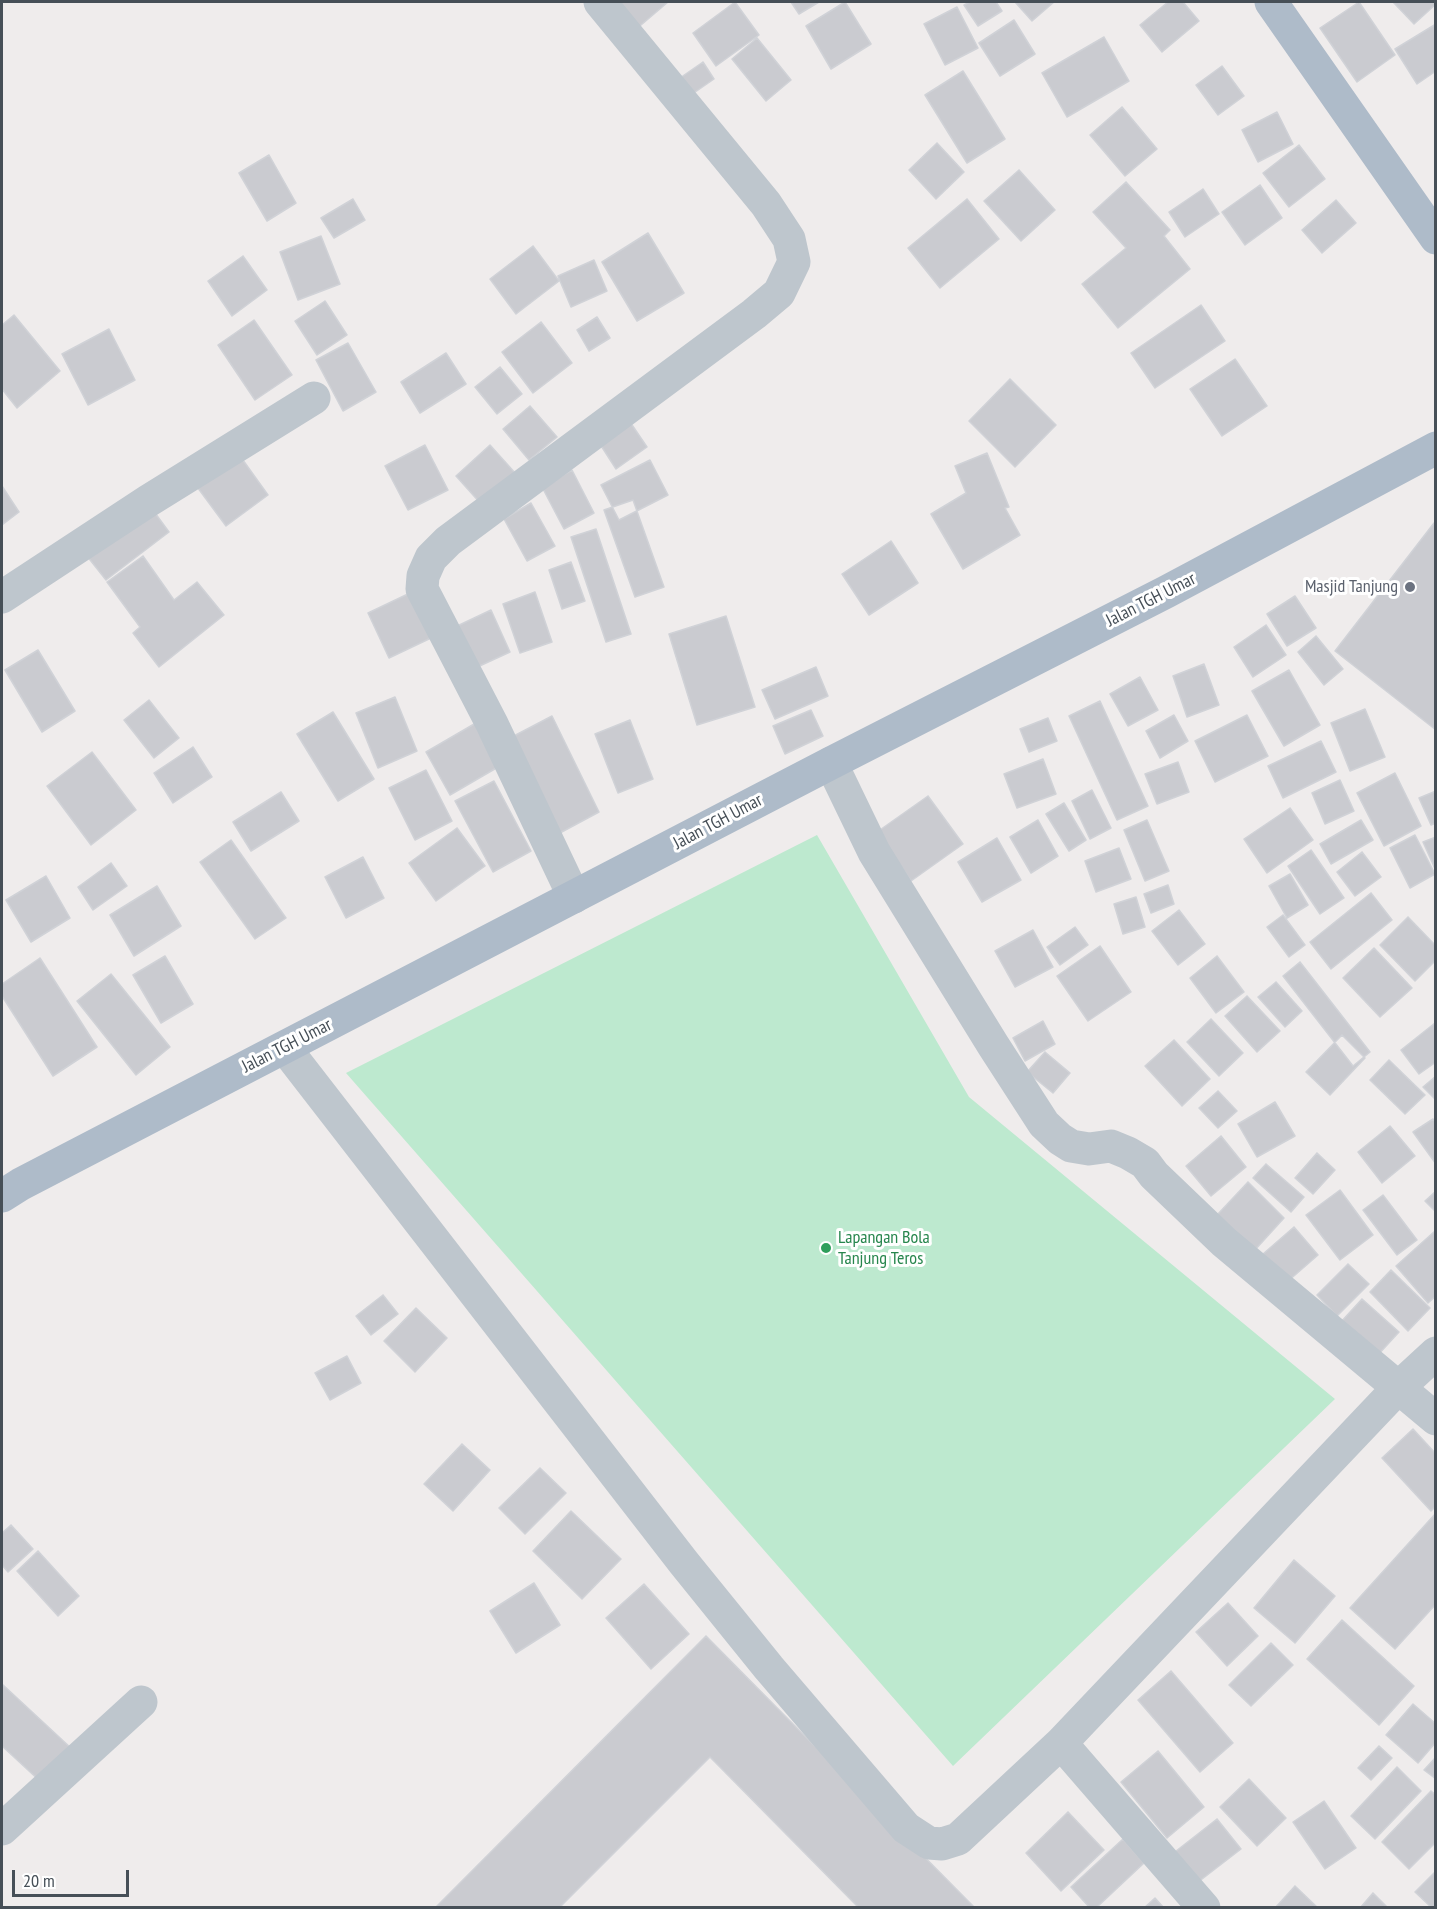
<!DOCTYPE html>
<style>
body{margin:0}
#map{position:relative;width:1437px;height:1909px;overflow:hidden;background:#efecec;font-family:"PT Sans Narrow",sans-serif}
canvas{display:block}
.frame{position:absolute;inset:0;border:3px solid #464f57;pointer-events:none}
.scale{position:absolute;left:12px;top:1870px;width:117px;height:27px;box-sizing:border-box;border:3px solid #464f57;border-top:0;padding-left:8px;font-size:18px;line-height:21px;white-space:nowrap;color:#464f57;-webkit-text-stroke:4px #fff;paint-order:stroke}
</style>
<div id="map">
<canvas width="1437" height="1909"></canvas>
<div class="frame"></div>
<div class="scale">20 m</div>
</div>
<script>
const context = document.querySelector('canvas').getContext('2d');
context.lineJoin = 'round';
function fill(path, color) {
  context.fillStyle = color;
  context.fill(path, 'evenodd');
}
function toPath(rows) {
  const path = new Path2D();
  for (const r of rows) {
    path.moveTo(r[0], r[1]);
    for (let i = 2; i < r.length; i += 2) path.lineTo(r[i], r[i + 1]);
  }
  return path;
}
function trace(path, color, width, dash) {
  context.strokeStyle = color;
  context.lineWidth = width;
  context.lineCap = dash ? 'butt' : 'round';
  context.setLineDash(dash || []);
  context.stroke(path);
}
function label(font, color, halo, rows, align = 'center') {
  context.font = font + ' "PT Sans Narrow",sans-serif';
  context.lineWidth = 6;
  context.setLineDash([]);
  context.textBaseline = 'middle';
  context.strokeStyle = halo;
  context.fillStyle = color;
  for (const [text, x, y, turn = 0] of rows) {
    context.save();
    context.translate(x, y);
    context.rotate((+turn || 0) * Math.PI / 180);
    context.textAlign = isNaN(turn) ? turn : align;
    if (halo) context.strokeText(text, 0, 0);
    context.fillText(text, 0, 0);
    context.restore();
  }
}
const green = toPath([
 [817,835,969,1097,1335,1399,953,1766,346,1073]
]);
const building = toPath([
 [609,2,668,2,634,31,609,2],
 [735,2,759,35,716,66,693,33,735,2],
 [791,2,819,2,799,14,791,2],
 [845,2,871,44,831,69,806,26,845,2],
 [970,2,996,2,1002,11,978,26,964,5,970,2],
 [1015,2,1054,2,1032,21,1015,2],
 [1168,2,1183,2,1199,21,1162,52,1140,25,1168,2],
 [1359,2,1395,55,1357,82,1320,28,1359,2],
 [1393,2,1436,2,1436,4,1414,24,1393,2],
 [957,7,978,48,945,65,924,24,957,7],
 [1014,20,1035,54,1000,76,979,43,1014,20],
 [1436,24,1436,71,1417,84,1395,49,1436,24],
 [1104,37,1129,81,1067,117,1042,73,1104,37],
 [757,38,791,80,766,101,732,59,757,38],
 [703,62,714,79,688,97,677,80,703,62],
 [1222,66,1244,96,1218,115,1196,85,1222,66],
 [963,71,1005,139,967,163,925,95,963,71],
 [1122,107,1157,149,1125,176,1090,135,1122,107],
 [1277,112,1293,144,1258,162,1242,130,1277,112],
 [937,143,964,172,936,199,909,170,937,143],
 [1299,145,1325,179,1289,207,1263,173,1299,145],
 [269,155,296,203,267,221,239,173,269,155],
 [1019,170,1055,210,1021,241,984,201,1019,170],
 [1126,182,1170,230,1164,236,1190,269,1118,328,1082,284,1126,248,1093,212,1126,182],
 [1260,185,1282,218,1245,245,1222,212,1260,185],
 [1203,189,1219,214,1185,237,1169,212,1203,189],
 [353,199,365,220,334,238,321,218,353,199],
 [967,199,999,239,940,288,908,248,967,199],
 [1336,200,1356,223,1322,253,1302,230,1336,200],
 [648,233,684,293,637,321,602,262,648,233],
 [321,236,340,284,298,300,280,252,321,236],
 [533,246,559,281,516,314,490,279,533,246],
 [243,256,267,290,232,316,208,281,243,256],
 [594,260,607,291,571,307,558,276,594,260],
 [325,301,347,335,317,355,295,321,325,301],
 [1201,305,1225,341,1155,388,1131,353,1201,305],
 [14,315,60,371,17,408,2,389,2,325,14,315],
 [597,317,610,338,589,351,577,330,597,317],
 [254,320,292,375,255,400,218,345,254,320],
 [541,322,572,363,533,393,502,352,541,322],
 [109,329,135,380,88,405,62,354,109,329],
 [348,343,376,392,343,411,316,360,348,343],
 [446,353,466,384,420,413,401,382,446,353],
 [1235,359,1267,406,1222,436,1190,389,1235,359],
 [500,367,522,394,497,414,475,387,500,367],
 [1010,379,1056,425,1015,467,969,421,1010,379],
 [530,406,557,437,529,460,503,429,530,406],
 [628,419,647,447,616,469,598,441,628,419],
 [425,445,448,490,408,510,385,466,425,445],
 [490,445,516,474,482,505,456,476,490,445],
 [235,449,268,495,226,526,192,480,235,449],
 [987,453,1009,507,1005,508,1020,535,963,569,931,514,966,493,955,466,987,453],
 [650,460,668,495,619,520,601,485,650,460],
 [572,470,594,513,564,529,542,487,572,470],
 [2,486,19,512,2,525,2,486],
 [633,500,664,587,635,597,604,510,633,500],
 [147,502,169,532,106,580,83,551,147,502],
 [531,503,555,546,527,561,504,519,531,503],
 [1434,523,1436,524,1436,730,1335,651,1434,523],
 [596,529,631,634,606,642,571,537,596,529],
 [891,541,918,583,869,615,842,574,891,541],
 [143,556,174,600,197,582,224,615,159,667,133,633,140,627,107,582,143,556],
 [571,562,585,601,562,609,549,570,571,562],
 [535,592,552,642,520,653,503,604,535,592],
 [410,593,431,638,389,658,368,613,410,593],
 [1295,596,1316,628,1287,646,1267,614,1295,596],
 [491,610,510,652,473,669,453,628,491,610],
 [726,616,755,707,697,725,669,634,726,616],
 [1266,625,1286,655,1253,677,1234,647,1266,625],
 [1316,636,1343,669,1324,685,1298,652,1316,636],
 [38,650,75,711,42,732,5,670,38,650],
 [1204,664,1219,705,1187,717,1173,676,1204,664],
 [816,667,828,696,775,719,762,690,816,667],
 [1289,670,1320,725,1284,746,1252,691,1289,670],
 [1140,677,1158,710,1128,726,1110,694,1140,677],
 [395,697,417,751,378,768,356,713,395,697],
 [149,700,179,738,154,758,124,720,149,700],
 [1100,701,1148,806,1117,820,1069,716,1100,701],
 [1365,709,1385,757,1350,771,1331,723,1365,709],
 [811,710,823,736,785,754,773,726,811,710],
 [333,712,374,779,338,801,297,734,333,712],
 [1174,715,1188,741,1160,758,1146,731,1174,715],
 [1247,715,1268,756,1215,782,1195,741,1247,715],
 [552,716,599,812,558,834,510,738,552,716],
 [1048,718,1057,741,1029,752,1020,729,1048,718],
 [481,720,505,763,450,795,426,752,481,720],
 [630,720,653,779,618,793,595,734,630,720],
 [1321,741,1336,772,1283,798,1268,766,1321,741],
 [193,747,212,777,173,803,154,773,193,747],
 [92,752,136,810,91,845,47,786,92,752],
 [1043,759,1056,794,1017,808,1004,774,1043,759],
 [1178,762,1189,792,1157,804,1145,774,1178,762],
 [426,770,452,821,415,840,389,788,426,770],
 [1395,773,1421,826,1384,846,1357,793,1395,773],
 [1340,780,1354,811,1325,824,1312,793,1340,780],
 [494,781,531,851,493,872,455,801,494,781],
 [1092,790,1111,828,1090,839,1072,801,1092,790],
 [1436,791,1436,823,1431,825,1419,798,1436,791],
 [281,792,299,821,251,851,233,822,281,792],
 [928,796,963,844,911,881,877,832,928,796],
 [1064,803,1086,840,1069,851,1046,814,1064,803],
 [1290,808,1313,840,1267,873,1244,839,1290,808],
 [1038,820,1058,856,1031,873,1010,837,1038,820],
 [1147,820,1169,871,1145,881,1124,830,1147,820],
 [1361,820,1373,840,1331,864,1320,844,1361,820],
 [457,828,485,866,436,901,409,863,457,828],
 [1415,835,1435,874,1410,888,1390,848,1415,835],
 [1436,837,1436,871,1423,842,1436,837],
 [997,838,1021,880,982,902,958,862,997,838],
 [231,840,286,918,255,939,200,862,231,840],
 [1119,848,1131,879,1096,892,1085,861,1119,848],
 [1311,850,1344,898,1320,914,1288,866,1311,850],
 [1362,852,1381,877,1355,896,1337,872,1362,852],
 [363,857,384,898,346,918,325,877,363,857],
 [111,863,127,886,93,910,78,887,111,863],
 [1290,874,1308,905,1287,918,1269,886,1290,874],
 [46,876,70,918,31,942,6,900,46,876],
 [1168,885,1174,904,1151,913,1144,894,1168,885],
 [157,886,181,926,134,956,110,915,157,886],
 [1371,893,1392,920,1331,969,1310,942,1371,893],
 [1136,897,1145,927,1123,934,1114,904,1136,897],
 [1179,910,1205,944,1178,965,1152,931,1179,910],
 [1283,915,1305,945,1289,957,1267,927,1283,915],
 [1408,917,1436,946,1436,960,1415,981,1380,945,1408,917],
 [1075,927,1088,945,1060,965,1047,947,1075,927],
 [1033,930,1053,967,1015,987,995,951,1033,930],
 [1100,946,1131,992,1088,1021,1057,976,1100,946],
 [1374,948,1412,988,1380,1017,1343,978,1374,948],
 [165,956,193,1004,161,1023,133,975,165,956],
 [1217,956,1244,992,1216,1013,1190,978,1217,956],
 [40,958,97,1047,53,1076,2,996,2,984,40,958],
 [1300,962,1370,1052,1353,1066,1283,976,1300,962],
 [111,974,170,1047,136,1075,77,1001,111,974],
 [1276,982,1302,1011,1285,1027,1258,997,1276,982],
 [1247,996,1280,1031,1257,1052,1225,1016,1247,996],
 [1211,1019,1243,1053,1219,1076,1187,1042,1211,1019],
 [1043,1021,1055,1044,1025,1061,1013,1038,1043,1021],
 [1435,1023,1436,1062,1419,1074,1401,1050,1435,1023],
 [1342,1035,1365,1058,1330,1095,1306,1072,1342,1035],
 [1174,1040,1210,1079,1182,1106,1145,1066,1174,1040],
 [1045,1052,1070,1073,1053,1093,1027,1072,1045,1052],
 [1389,1060,1425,1095,1405,1114,1370,1080,1389,1060],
 [1436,1076,1436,1100,1423,1087,1436,1076],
 [1218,1091,1237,1111,1218,1128,1199,1108,1218,1091],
 [1275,1102,1295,1136,1257,1157,1238,1124,1275,1102],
 [1433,1119,1436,1122,1436,1164,1413,1132,1433,1119],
 [1390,1126,1415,1156,1382,1183,1358,1152,1390,1126],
 [1221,1136,1246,1167,1211,1196,1186,1166,1221,1136],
 [1317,1153,1335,1170,1313,1194,1295,1178,1317,1153],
 [1266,1164,1304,1197,1291,1212,1253,1178,1266,1164],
 [1248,1182,1284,1218,1254,1251,1217,1215,1248,1182],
 [1340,1190,1373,1235,1340,1260,1306,1215,1340,1190],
 [1436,1191,1436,1212,1425,1201,1436,1191],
 [1383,1195,1417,1240,1397,1255,1363,1210,1383,1195],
 [1294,1227,1318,1255,1287,1282,1263,1254,1294,1227],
 [1435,1231,1436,1296,1428,1303,1396,1266,1435,1231],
 [1348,1264,1369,1284,1337,1316,1317,1295,1348,1264],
 [1391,1270,1430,1308,1408,1331,1370,1292,1391,1270],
 [383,1295,398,1314,371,1335,356,1316,383,1295],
 [1362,1299,1399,1332,1376,1357,1340,1323,1362,1299],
 [416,1308,447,1338,415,1372,384,1341,416,1308],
 [347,1356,361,1383,330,1400,315,1373,347,1356],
 [1413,1429,1436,1454,1436,1506,1431,1511,1382,1458,1413,1429],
 [462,1444,490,1470,453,1511,424,1484,462,1444],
 [540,1468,566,1493,525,1534,499,1508,540,1468],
 [571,1511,621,1559,582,1599,533,1551,571,1511],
 [1436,1513,1436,1604,1395,1649,1350,1608,1436,1513],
 [11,1525,33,1549,8,1572,2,1565,2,1533,11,1525],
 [38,1551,79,1596,58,1616,17,1571,38,1551],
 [1294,1560,1335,1596,1295,1643,1254,1608,1294,1560],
 [534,1583,560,1625,516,1653,490,1611,534,1583],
 [644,1584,689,1634,651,1669,606,1618,644,1584],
 [1228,1603,1258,1636,1227,1666,1196,1632,1228,1603],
 [1342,1620,1414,1686,1379,1725,1307,1659,1342,1620],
 [706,1636,975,1908,859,1908,710,1757,559,1908,435,1908,706,1636],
 [1271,1643,1293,1665,1251,1706,1229,1685,1271,1643],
 [1171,1671,1233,1743,1200,1772,1138,1700,1171,1671],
 [2,1684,72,1749,42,1783,2,1746,2,1684],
 [1413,1704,1436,1724,1436,1742,1418,1763,1386,1735,1413,1704],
 [1379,1746,1392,1758,1371,1780,1358,1768,1379,1746],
 [1158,1751,1204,1807,1167,1838,1121,1782,1158,1751],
 [1436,1757,1436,1779,1424,1770,1436,1757],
 [1397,1767,1421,1791,1375,1839,1351,1816,1397,1767],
 [1249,1779,1286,1818,1257,1846,1220,1807,1249,1779],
 [1431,1791,1436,1795,1436,1842,1409,1869,1382,1842,1431,1791],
 [1324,1801,1356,1848,1325,1869,1293,1822,1324,1801],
 [1068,1812,1104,1850,1061,1891,1026,1853,1068,1812],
 [1217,1819,1241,1849,1193,1886,1171,1855,1217,1819],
 [1123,1839,1144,1863,1096,1908,1090,1908,1071,1887,1123,1839],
 [1436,1871,1436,1908,1432,1908,1415,1892,1436,1871],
 [1295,1886,1318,1908,1275,1908,1295,1886],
 [1373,1893,1388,1908,1360,1908,1373,1893],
 [1155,1898,1164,1908,1144,1908,1155,1898]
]);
const minor = toPath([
 [2,597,148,501,314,398],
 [831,763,874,852,993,1045,1044,1124,1060,1139,1071,1146,1089,1149,1111,1146,1128,1153,1145,1163,1154,1175,1224,1242,1436,1419],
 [574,897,492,724,422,589,423,576,431,558,448,541,754,314,779,293,794,262,789,239,766,204,600,2],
 [285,1048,684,1563,769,1668,906,1828,929,1843,942,1844,958,1839,1061,1743,1398,1388,1436,1353],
 [1061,1743,1204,1908],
 [2,1829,141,1702]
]);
const major = toPath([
 [1271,2,1436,238],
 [2,1196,21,1184,831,763,1166,592,1436,448]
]);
const markers = [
 [1410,587,6,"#6b7280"],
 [826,1248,6,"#2e9e5b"]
];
const worshipNames = [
 ["Masjid Tanjung",1398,587]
];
const streetNames = [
 ["Jalan TGH Umar",1151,600,-27],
 ["Jalan TGH Umar",718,822,-28],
 ["Jalan TGH Umar",287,1046,-27]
];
const leisureNames = [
 ["Lapangan Bola",838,1238],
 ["Tanjung Teros",838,1259]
];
fill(green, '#bde9cf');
fill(building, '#cacbd0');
trace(building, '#d0d2d7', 1.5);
trace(minor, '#bec6cd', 33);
trace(major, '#aebbc9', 33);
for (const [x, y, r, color] of markers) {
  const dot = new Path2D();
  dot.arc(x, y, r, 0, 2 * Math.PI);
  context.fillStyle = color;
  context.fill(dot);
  trace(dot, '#fff', 2);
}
label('18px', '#5b616d', '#fff', worshipNames, 'right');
label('18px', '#464f57', '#fff', streetNames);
label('18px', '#27864d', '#fff', leisureNames, 'left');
</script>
